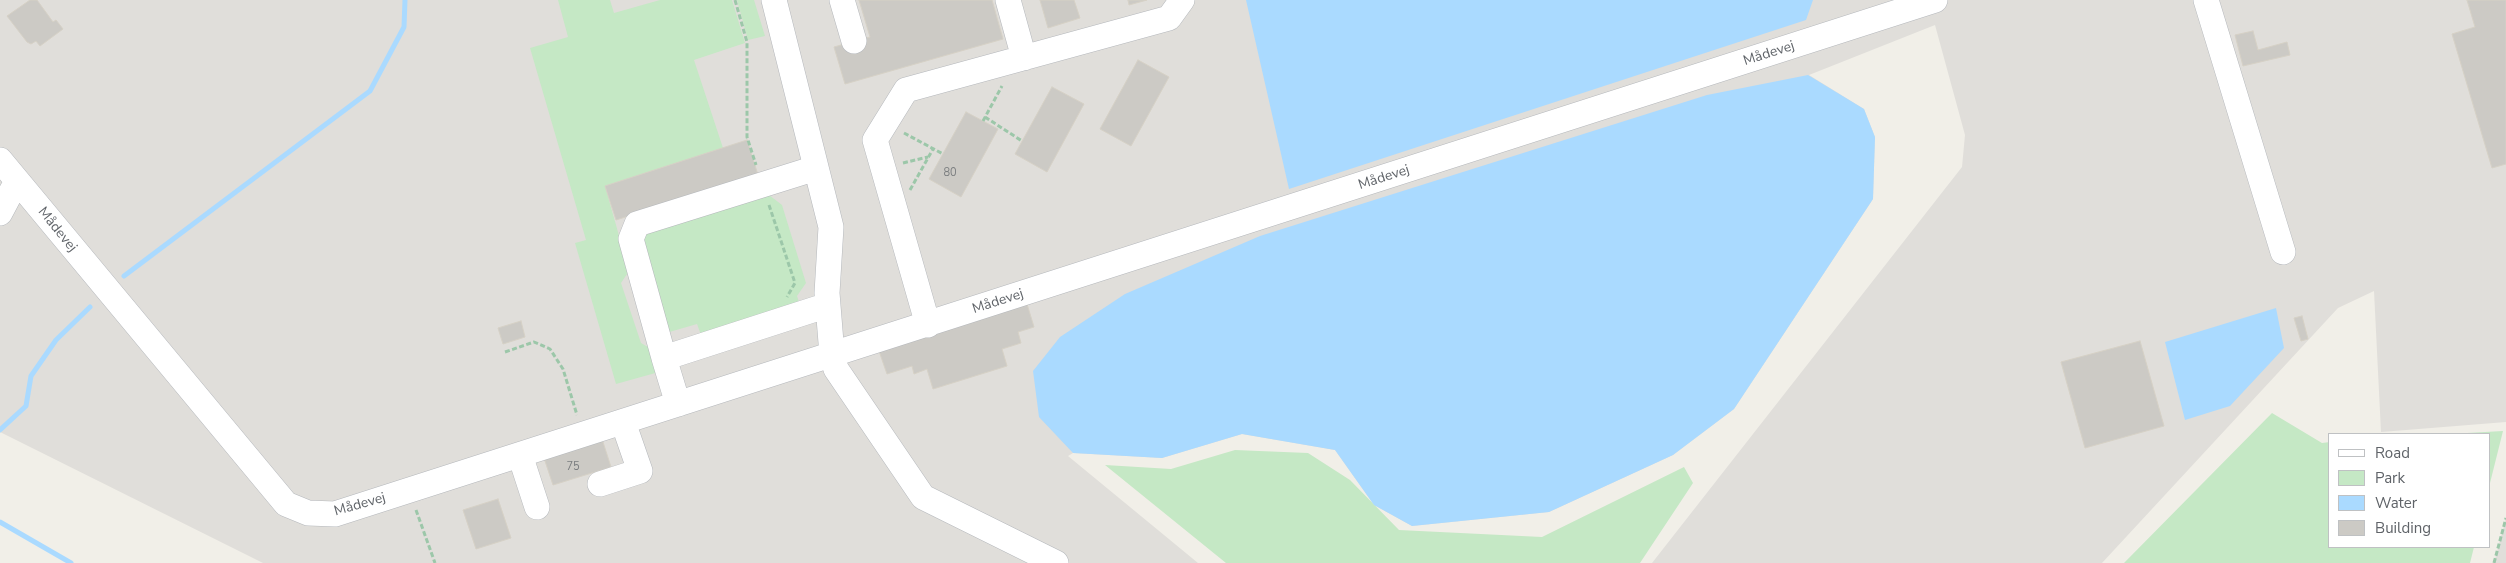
<!DOCTYPE html>
<meta charset="utf-8">
<style>
body{margin:0}
#map{position:relative;width:2506px;height:563px;overflow:hidden;background:#f1efe8;font-family:"Nunito Sans",sans-serif}
canvas{display:block}
.legend{position:absolute;left:2328px;top:433px;width:162px;height:115px;box-sizing:border-box;background:#fff;border:1px solid #bfc1c3;margin:0;padding:6px 9px;list-style:none;font-size:15px;color:#5f6368}
.legend li{display:flex;align-items:center;gap:10px;height:25px}
.legend b{width:25px;border:1px solid #bfc1c3}
</style>
<div id="map">
<canvas width="2506" height="563"></canvas>
<ul class="legend">
<li><b style="height:6px;background:#fff"></b>Road</li>
<li><b style="height:14px;background:#c5e8c5"></b>Park</li>
<li><b style="height:14px;background:#aadaff"></b>Water</li>
<li><b style="height:14px;background:#cccac5"></b>Building</li>
</ul>
</div>
<script>
const context = document.querySelector('canvas').getContext('2d');
context.lineJoin = 'round';
function fill(path, color) {
  context.fillStyle = color;
  context.fill(path, 'evenodd');
}
function toPath(rows) {
  const path = new Path2D();
  for (const r of rows) {
    path.moveTo(r[0], r[1]);
    for (let i = 2; i < r.length; i += 2) path.lineTo(r[i], r[i + 1]);
  }
  return path;
}
function trace(path, color, width, dash) {
  context.strokeStyle = color;
  context.lineWidth = width;
  context.lineCap = dash ? 'butt' : 'round';
  context.setLineDash(dash || []);
  context.stroke(path);
}
function label(font, color, halo, rows, align = 'center') {
  context.font = font + ' "Nunito Sans",sans-serif';
  context.lineWidth = 5;
  context.setLineDash([]);
  context.textBaseline = 'middle';
  context.strokeStyle = halo;
  context.fillStyle = color;
  for (const [text, x, y, turn = 0] of rows) {
    context.save();
    context.translate(x, y);
    context.rotate((+turn || 0) * Math.PI / 180);
    context.textAlign = isNaN(turn) ? turn : align;
    if (halo) context.strokeText(text, 0, 0);
    context.fillText(text, 0, 0);
    context.restore();
  }
}
const industrial = toPath([
 [0,0,2506,0,2506,422,2381,432,2374,291,2338,308,2102,563,1652,563,1962,167,1965,135,1935,25,1809,75,1864,109,1875,137,1873,199,1734,409,1673,455,1549,512,1412,526,1374,505,1335,450,1242,434,1162,458,1073,453,1068,456,1198,563,263,563,0,432],
 [2506,518,2506,563,2494,563]
]);
const green = toPath([
 [558,0,610,0,614,13,660,0,732,0,745,43,694,60,723,148,605,186,629,271,621,283,641,343,653,350,659,372,616,384,575,243,586,240,530,48,568,37],
 [737,0,754,0,765,36,748,40],
 [769,195,782,205,806,283,797,296,799,302,701,335,697,324,666,333,643,239,647,233],
 [2272,413,2322,443,2330,442,2330,547,2474,547,2470,563,2124,563],
 [2503,431,2490,483,2490,434,2449,434],
 [1235,450,1308,453,1350,480,1399,530,1542,537,1684,467,1693,483,1640,563,1226,563,1105,465,1171,469]
]);
const water = toPath([
 [1246,0,1813,0,1806,20,1289,189],
 [1808,75,1864,109,1875,137,1873,199,1734,409,1673,455,1549,512,1412,526,1374,505,1335,450,1242,434,1162,458,1073,453,1039,417,1033,371,1060,337,1125,294,1260,236,1707,95],
 [2276,308,2284,348,2230,406,2185,420,2165,342]
]);
const stream = toPath([
 [124,276,370,91,404,27,405,0],
 [0,430,26,406,31,376,56,340,90,307],
 [0,522,71,563]
]);
const building = toPath([
 [30,0,37,0,53,22,56,20,63,29,40,46,36,41,31,44,27,42,7,16,30,0],
 [859,0,992,0,1003,39,845,84,834,47,870,37,859,0],
 [1040,0,1074,0,1080,18,1048,28,1040,0],
 [1128,0,1147,0,1129,5,1128,0],
 [2467,0,2506,0,2506,164,2492,168,2452,34,2475,27,2467,0],
 [2253,31,2258,50,2287,42,2290,55,2243,66,2235,35,2253,31],
 [1138,60,1169,77,1131,146,1100,129,1138,60],
 [1052,87,1084,104,1047,172,1015,154,1052,87],
 [966,112,998,129,961,197,929,179,966,112],
 [747,140,758,175,616,220,605,186,747,140],
 [1027,304,1034,327,1018,332,1021,343,1002,349,1007,366,933,389,927,369,914,374,912,366,887,374,879,351,1027,304],
 [2302,316,2308,339,2301,341,2294,318,2302,316],
 [521,321,525,337,503,344,498,328,521,321],
 [2140,341,2164,426,2085,448,2061,362,2140,341],
 [602,439,611,467,553,485,544,458,602,439],
 [498,499,511,538,476,549,463,510,498,499]
]);
const path = toPath([
 [735,0,747,42,747,137,756,165],
 [985,117,1022,141],
 [983,121,1002,86],
 [904,133,943,154],
 [903,163,928,157],
 [910,190,933,149],
 [769,205,795,283,787,297],
 [505,352,534,342,550,349,563,369,577,415],
 [416,510,435,563],
 [2494,563,2506,518]
]);
const minor = toPath([
 [774,0,831,227,827,293,832,355,836,369,923,497,1056,563],
 [842,0,854,41],
 [1008,0,1024,58],
 [2206,0,2283,252],
 [0,160,286,504,308,513,335,514,1935,0],
 [0,213,17,181],
 [928,325,875,140,906,90,1169,18,1182,0],
 [664,358,631,239,637,224,816,168],
 [678,404,664,358,828,305],
 [520,455,537,507],
 [600,484,640,471,623,422]
]);
const numberNames = [
 ["80",950,173],
 ["75",573,467]
];
const streetNames = [
 ["Mådevej",1769,54,-18],
 ["Mådevej",1384,178,-18],
 ["Mådevej",57,230,51],
 ["Mådevej",998,302,-18],
 ["Mådevej",360,505,-16]
];
fill(industrial, '#e0deda');
fill(green, '#c5e8c5');
fill(water, '#aadaff');
trace(stream, '#aadaff', 5);
fill(building, '#cccac5');
trace(building, '#d6d1c6', 1);
trace(minor, '#b5b8bc', 26);
trace(path, '#9cc7a9', 3, [5, 2.5]);
trace(minor, '#fff', 25);
label('11px', '#7a7d7f', null, numberNames);
label('14px', '#5f6368', '#fff', streetNames);
</script>
